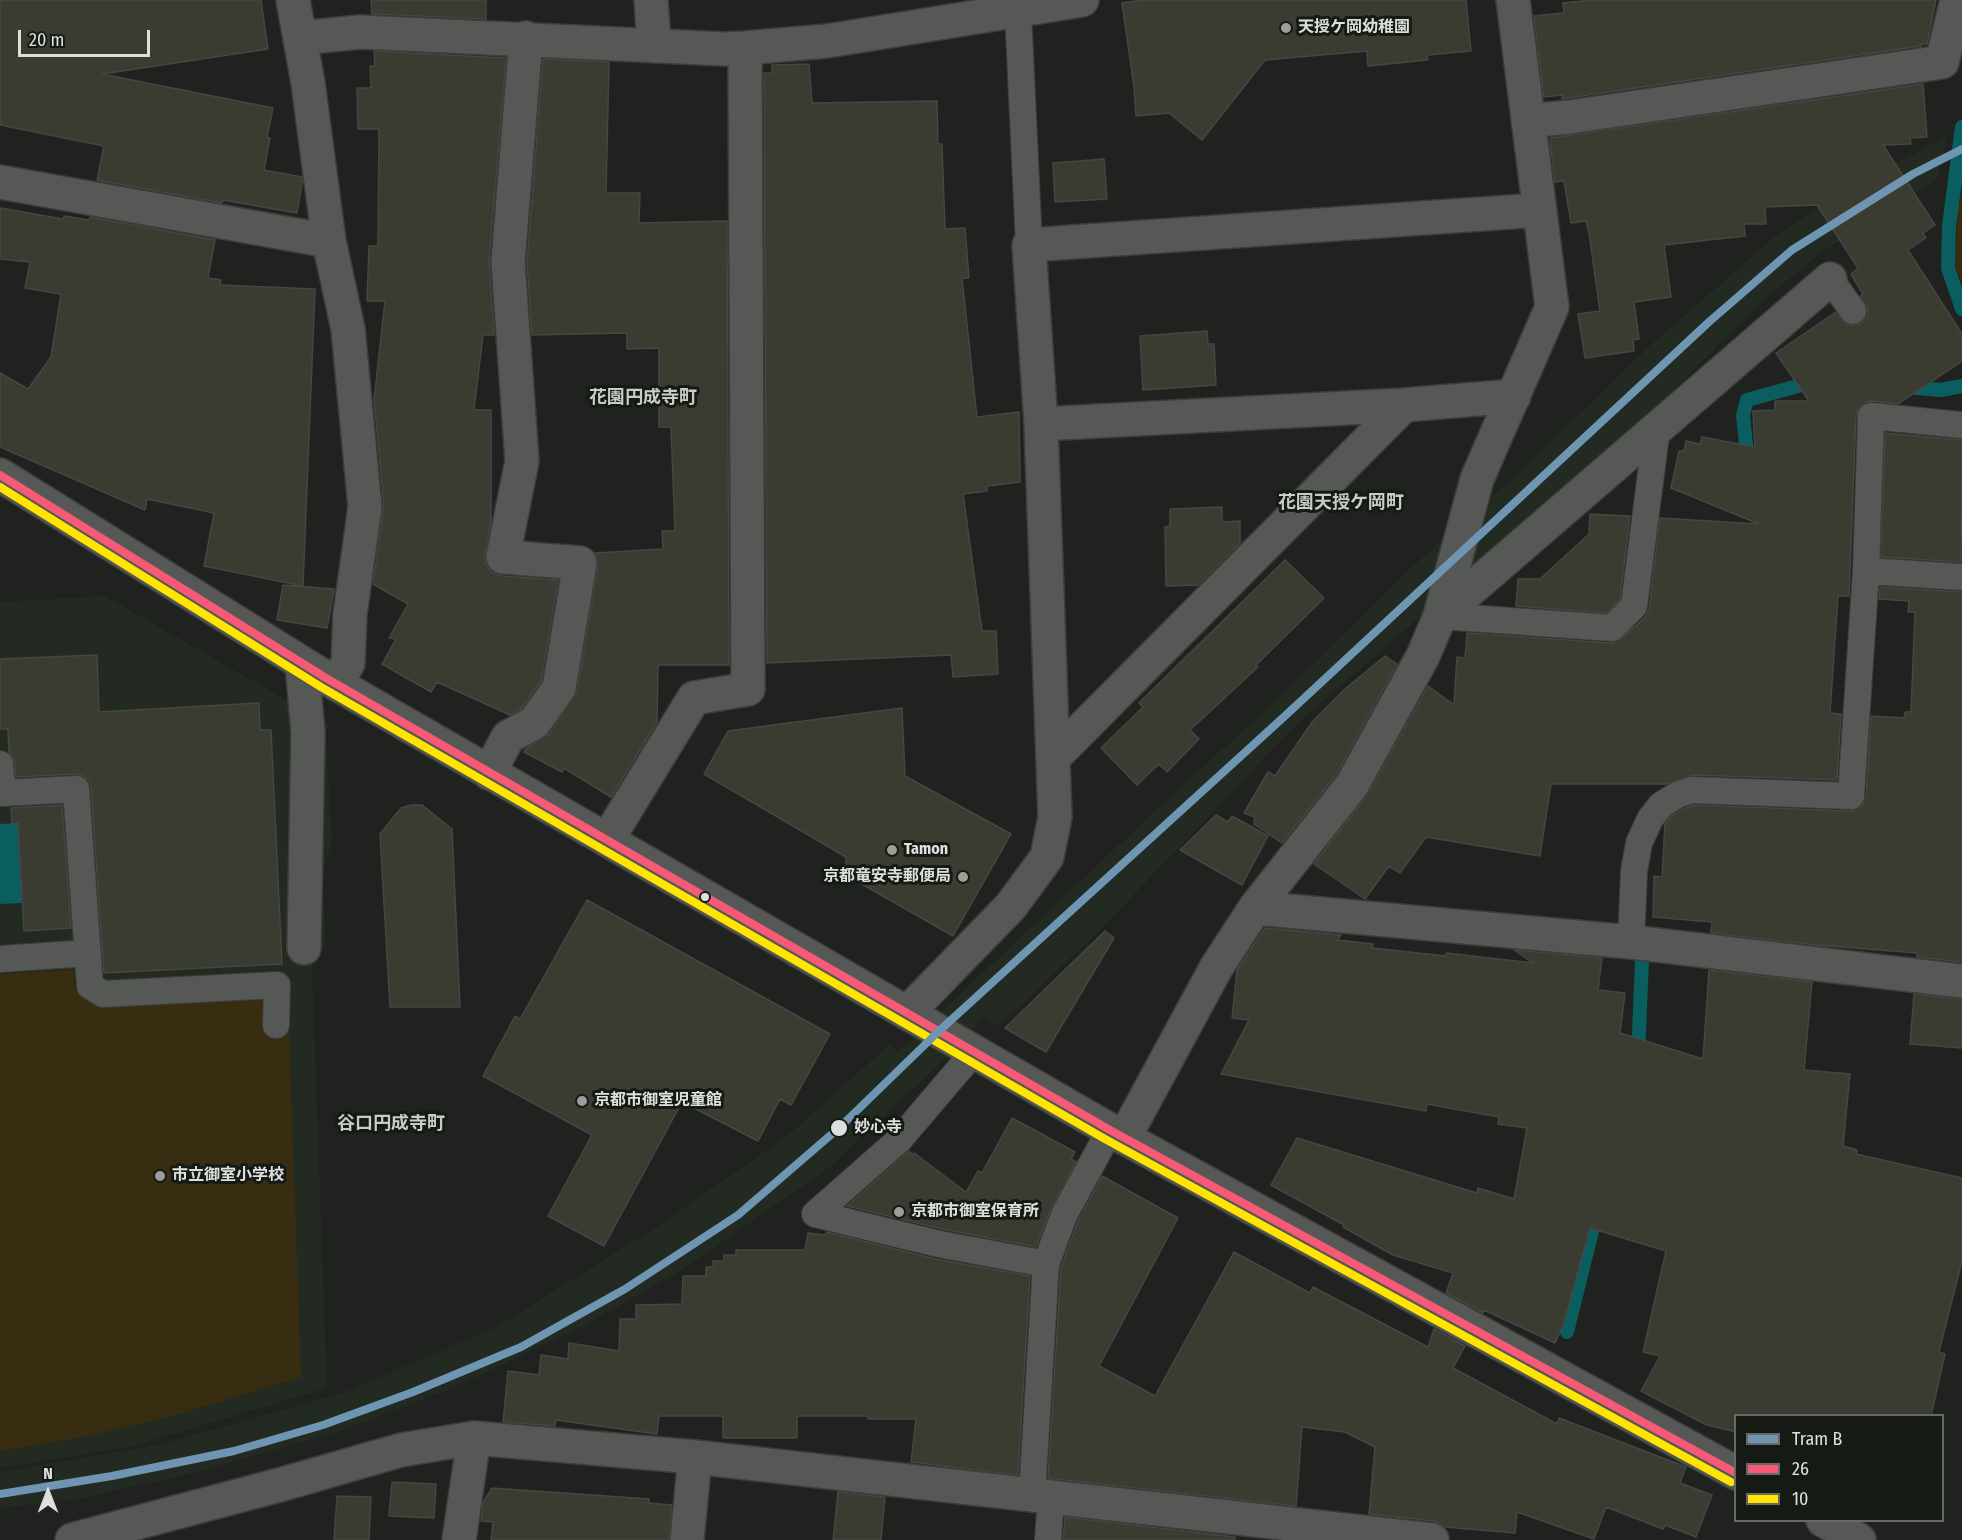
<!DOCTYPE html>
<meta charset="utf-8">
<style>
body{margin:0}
#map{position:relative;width:1962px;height:1540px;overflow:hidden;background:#202220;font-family:"Fira Sans Condensed",sans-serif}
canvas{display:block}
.legend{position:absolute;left:1734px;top:1414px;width:210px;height:108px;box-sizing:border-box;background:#161a15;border:2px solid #666965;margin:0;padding:8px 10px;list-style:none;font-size:18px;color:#dde0dd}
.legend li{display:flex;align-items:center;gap:12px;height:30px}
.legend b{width:30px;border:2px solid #666965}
.north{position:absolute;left:18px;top:1462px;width:60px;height:60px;-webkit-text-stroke:4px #161a15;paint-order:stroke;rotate:0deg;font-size:16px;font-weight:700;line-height:24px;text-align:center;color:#dde0dd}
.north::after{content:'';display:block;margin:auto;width:21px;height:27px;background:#dde0dd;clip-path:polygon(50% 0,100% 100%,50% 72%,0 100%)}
.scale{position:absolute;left:18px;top:30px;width:132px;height:27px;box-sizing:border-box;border:3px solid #dde0dd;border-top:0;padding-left:8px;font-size:18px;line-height:21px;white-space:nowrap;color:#dde0dd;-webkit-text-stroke:4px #161a15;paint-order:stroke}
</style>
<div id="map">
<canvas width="1962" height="1540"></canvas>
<ul class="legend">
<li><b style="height:8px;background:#6e96b2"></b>Tram B</li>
<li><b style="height:8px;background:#f75a77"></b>26</li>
<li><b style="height:8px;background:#ffe500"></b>10</li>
</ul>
<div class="north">N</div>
<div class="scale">20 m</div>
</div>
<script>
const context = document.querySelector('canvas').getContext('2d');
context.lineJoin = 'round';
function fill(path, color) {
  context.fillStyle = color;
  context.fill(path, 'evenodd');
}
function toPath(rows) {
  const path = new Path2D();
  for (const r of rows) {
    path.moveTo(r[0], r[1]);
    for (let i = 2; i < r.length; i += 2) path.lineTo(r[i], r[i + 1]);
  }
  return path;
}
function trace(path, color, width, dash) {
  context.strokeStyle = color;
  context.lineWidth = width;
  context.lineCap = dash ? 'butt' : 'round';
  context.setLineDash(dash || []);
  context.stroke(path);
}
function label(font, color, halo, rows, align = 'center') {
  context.font = font + ' "Fira Sans Condensed","Noto Sans JP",sans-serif';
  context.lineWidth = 6;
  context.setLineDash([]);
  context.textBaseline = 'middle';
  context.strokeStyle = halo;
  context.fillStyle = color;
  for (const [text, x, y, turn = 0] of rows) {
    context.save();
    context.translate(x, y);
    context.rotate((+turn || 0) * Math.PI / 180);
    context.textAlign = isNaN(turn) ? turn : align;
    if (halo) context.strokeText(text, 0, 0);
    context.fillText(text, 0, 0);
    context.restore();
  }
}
const built = toPath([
 [1948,136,1937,179,1823,251,1759,304,1674,390,1551,497,1423,614,1297,724,1102,928,999,1026,984,1017,937,1066,830,1167,680,1271,587,1324,453,1388,337,1432,190,1474,77,1499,0,1508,0,1472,158,1445,343,1393,497,1327,658,1226,787,1136,889,1045,898,1052,1187,781,1275,702,1405,573,1512,479,1656,340,1777,235,1860,182],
 [105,596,328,724,326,734,332,842,322,874,326,944,312,964,327,1388,133,1446,0,1468,0,602]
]);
const green = toPath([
 [1962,194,1962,283,1955,265,1958,207],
 [74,970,74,988,94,1003,261,996,265,1032,289,1032,301,1377,186,1412,93,1435,0,1451,0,974]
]);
const water = toPath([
 [18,823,22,903,0,904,0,824]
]);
const stream = toPath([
 [1962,127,1949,226,1948,268,1962,309],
 [1905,387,1941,390,1962,386],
 [1748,464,1743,415,1747,400,1805,384,1817,384],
 [1638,1057,1642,960],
 [1567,1332,1597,1211]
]);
const building = toPath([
 [0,0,261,0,268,49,102,74,273,108,267,137,270,138,264,170,302,177,302,183,297,213,223,200,222,203,97,180,104,146,0,125,0,0],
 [371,0,486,0,486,19,372,14,371,0],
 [1143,0,1466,0,1471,51,1427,55,1428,60,1368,66,1367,51,1265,60,1202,140,1169,113,1136,116,1134,87,1122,3,1143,0],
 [1591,0,1936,0,1927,44,1920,44,1921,46,1568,98,1562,99,1563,95,1544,97,1534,16,1564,13,1563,3,1591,0],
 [374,51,506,58,489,261,494,335,483,335,474,410,491,410,491,522,485,553,485,563,491,572,502,576,558,580,541,681,521,709,510,715,437,682,431,692,382,664,396,639,389,638,408,604,373,584,384,505,374,400,385,301,367,301,369,246,378,246,379,129,358,129,357,88,371,88,370,66,375,66,374,51],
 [543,59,609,62,606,193,640,193,639,223,727,221,729,665,658,665,657,722,611,797,564,768,562,772,524,752,526,749,549,734,577,692,598,566,595,553,663,549,662,531,675,531,671,427,659,427,659,348,627,349,627,333,532,335,527,262,543,59],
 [809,64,812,103,937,101,938,144,942,144,945,229,965,228,969,278,962,278,977,417,1019,412,1020,482,987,486,987,491,963,494,982,631,996,631,998,674,953,677,951,655,767,663,764,73,772,73,772,65,809,64],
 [1923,84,1927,137,1910,138,1911,144,1883,145,1935,225,1923,233,1926,238,1908,250,1962,334,1962,361,1898,404,1872,401,1865,402,1859,407,1856,415,1849,596,1838,596,1830,713,1841,714,1837,780,1693,775,1667,784,1551,784,1540,856,1426,837,1400,873,1389,866,1365,899,1314,864,1368,794,1428,686,1454,705,1457,657,1465,658,1467,633,1611,643,1618,642,1645,617,1649,609,1660,518,1759,524,1671,488,1679,451,1684,451,1686,441,1700,444,1702,437,1755,447,1753,411,1775,410,1775,401,1809,401,1776,353,1836,312,1846,324,1854,326,1862,323,1867,317,1868,309,1860,296,1863,294,1851,274,1858,268,1817,205,1765,207,1766,224,1744,224,1745,236,1664,245,1671,297,1634,302,1639,339,1633,340,1634,351,1585,358,1578,314,1600,311,1589,233,1586,221,1571,223,1564,181,1555,182,1550,142,1551,138,1923,84],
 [1104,159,1107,199,1055,202,1053,163,1104,159],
 [0,208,63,219,64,216,89,220,90,217,215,240,208,278,221,280,220,285,315,289,303,586,204,566,214,513,147,499,145,510,0,447,0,373,28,389,51,357,61,294,25,288,30,262,0,259,0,208],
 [1207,331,1208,344,1214,344,1216,385,1143,390,1140,336,1207,331],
 [1885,433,1962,440,1961,562,1881,557,1885,433],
 [1222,507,1222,522,1240,521,1240,543,1198,585,1166,586,1165,527,1170,526,1170,509,1222,507],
 [1590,514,1630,516,1620,599,1606,613,1516,606,1518,579,1540,579,1589,534,1590,514],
 [1285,560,1324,598,1256,665,1258,667,1190,730,1199,739,1167,772,1159,764,1137,785,1101,748,1143,707,1139,703,1285,560],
 [283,585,334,589,327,628,277,620,283,585],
 [1880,587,1962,592,1962,962,1917,957,1917,953,1816,945,1711,933,1712,922,1653,917,1654,876,1662,877,1665,824,1671,816,1683,809,1694,805,1850,811,1857,810,1863,805,1866,797,1871,716,1904,718,1905,712,1911,712,1915,612,1908,612,1909,601,1879,599,1880,587],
 [97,655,99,712,259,703,260,730,271,730,282,964,104,973,91,788,89,781,83,776,75,774,16,777,15,762,9,752,8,729,0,729,0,659,97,655],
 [1385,656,1397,664,1336,775,1282,843,1254,824,1255,817,1244,813,1268,772,1275,776,1313,721,1345,689,1385,656],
 [902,708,905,776,1011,834,953,936,846,875,846,857,704,774,728,731,902,708],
 [62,805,71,928,24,931,18,823,12,824,11,808,62,805],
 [412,805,422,805,452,829,460,1007,390,1007,380,834,401,808,412,805],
 [1216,815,1228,822,1232,816,1268,836,1242,885,1180,850,1216,815],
 [587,900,830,1034,791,1105,780,1099,758,1141,682,1102,604,1246,548,1216,592,1135,483,1076,515,1016,520,1019,587,900],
 [1265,928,1341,935,1337,940,1373,944,1372,948,1446,956,1446,953,1533,963,1514,950,1602,958,1598,990,1625,993,1620,1033,1703,1059,1709,970,1812,982,1804,1070,1850,1074,1843,1146,1857,1150,1856,1154,1962,1178,1962,1261,1939,1352,1945,1354,1931,1416,1736,1416,1736,1432,1707,1425,1641,1391,1660,1356,1643,1352,1666,1251,1590,1228,1563,1326,1555,1343,1484,1310,1483,1313,1446,1293,1453,1273,1393,1255,1343,1227,1344,1225,1271,1185,1297,1138,1477,1193,1478,1188,1514,1199,1527,1128,1498,1124,1499,1117,1427,1104,1426,1111,1221,1074,1249,1020,1232,1018,1237,970,1265,928],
 [1105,931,1114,938,1046,1052,1005,1028,1105,931],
 [1914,994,1962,999,1962,1048,1910,1044,1914,994],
 [1012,1118,1075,1152,1071,1159,1076,1162,1051,1208,1036,1247,942,1229,847,1206,909,1151,913,1155,914,1153,966,1192,978,1171,982,1173,1012,1118],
 [1102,1176,1178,1218,1099,1366,1155,1396,1234,1252,1310,1293,1313,1287,1428,1347,1434,1329,1465,1346,1453,1368,1557,1424,1559,1418,1686,1467,1680,1483,1712,1495,1696,1537,1665,1525,1663,1529,1606,1507,1594,1539,1517,1512,1515,1533,1445,1527,1434,1521,1369,1514,1375,1447,1345,1432,1302,1427,1296,1506,1048,1478,1061,1267,1078,1221,1102,1176],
 [827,1232,936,1259,1030,1276,1018,1475,911,1462,916,1419,868,1419,868,1416,797,1416,797,1438,723,1438,723,1416,659,1416,657,1434,556,1420,555,1426,503,1422,508,1371,539,1375,541,1355,568,1359,569,1343,619,1351,620,1319,636,1319,636,1305,682,1304,683,1276,706,1276,706,1267,713,1267,713,1261,724,1261,724,1255,736,1255,736,1250,805,1250,808,1233,825,1235,827,1232],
 [392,1482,436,1484,434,1518,389,1516,392,1482],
 [492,1488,649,1499,649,1503,672,1505,669,1540,491,1540,493,1522,481,1521,483,1503,492,1488],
 [838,1492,885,1497,881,1540,833,1540,838,1492],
 [337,1496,371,1497,369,1540,334,1540,337,1496],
 [1065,1517,1235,1537,1235,1540,1063,1540,1065,1517]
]);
const service = toPath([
 [1018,11,1029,245],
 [1830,279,1853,311],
 [1866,571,1962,577],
 [1440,616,1612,628,1634,606,1657,427],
 [0,764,3,793,76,789,90,986,103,994,277,985,276,1025],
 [1631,942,1634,871,1639,843,1650,819,1661,805,1677,795,1692,790,1851,796,1866,571,1871,416,1962,425],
 [0,959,88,953],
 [974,1052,899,1140,815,1214,939,1244,1046,1264],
 [1032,1495,1046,1264,1064,1215,1110,1130],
 [1048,1540,1051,1497]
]);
const minor = toPath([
 [293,0,308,83,329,241,348,329,365,507,350,614,348,663,336,684],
 [651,0,654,44],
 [300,38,360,32,724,49,745,48,827,41,1082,0],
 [1528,121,1570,117,1942,62,1957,0],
 [0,182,329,241],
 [1041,424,1404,405,1514,396],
 [1440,616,1830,279],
 [302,664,308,733,304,948],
 [1053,758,1404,405],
 [489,773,508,737,534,723,559,688,580,563,503,557,522,461,508,262,526,38],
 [607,840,694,698,748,689,745,48],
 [1255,908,1631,942,1962,981],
 [907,1013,1011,906,1047,857,1055,817,1041,424,1029,245,1540,210],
 [1124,1138,1216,968,1255,908,1352,785,1423,656,1440,616,1477,479,1552,307,1513,0],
 [72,1540,283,1484,401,1450,474,1438,695,1457,1432,1540],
 [459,1540,474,1438],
 [687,1540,695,1457]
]);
const secondary = toPath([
 [0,475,326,678,1110,1130,1736,1473],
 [1823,1520,1859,1540]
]);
const bus1 = toPath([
 [0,475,326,678,1110,1130,1736,1473]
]);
const bus2 = toPath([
 [0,487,321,687,1105,1139,1731,1482]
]);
const tram1 = toPath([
 [0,1494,112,1476,234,1451,323,1425,413,1392,521,1347,625,1289,738,1215,840,1127,939,1031,1286,715,1710,321,1792,250,1913,174,1962,149]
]);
const markers = [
 [1286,28,6,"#9b9e9b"],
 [892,850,6,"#9b9e9b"],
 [963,877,6,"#9b9e9b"],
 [705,897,5,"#dde0dd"],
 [582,1101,6,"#9b9e9b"],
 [839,1128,9,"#dde0dd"],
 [160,1176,6,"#9b9e9b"],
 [899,1212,6,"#9b9e9b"]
];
const poiNames = [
 ["天授ケ岡幼稚園",1298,28],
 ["Tamon",904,850],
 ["京都竜安寺郵便局",951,877,"right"],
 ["京都市御室児童館",594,1101],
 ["市立御室小学校",172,1176],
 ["京都市御室保育所",911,1212]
];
const stopNames = [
 ["妙心寺",854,1128]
];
const neighbourhoodNames = [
 ["花園円成寺町",643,398],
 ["花園天授ケ岡町",1341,503],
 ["谷口円成寺町",391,1124]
];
fill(built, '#232a21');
fill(green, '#392d11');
fill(water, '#0a5e5f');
trace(stream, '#0a5e5f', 14);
fill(building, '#3a3b31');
trace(building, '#454744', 1.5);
trace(service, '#3c3e3c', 28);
trace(minor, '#3c3e3c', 36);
trace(secondary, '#3c3e3c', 36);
trace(service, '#565856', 26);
trace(minor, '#565856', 33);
trace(secondary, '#565856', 33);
trace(bus1, '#f75a77', 8);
trace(bus2, '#ffe500', 8);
trace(tram1, '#6e96b2', 8);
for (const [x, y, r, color] of markers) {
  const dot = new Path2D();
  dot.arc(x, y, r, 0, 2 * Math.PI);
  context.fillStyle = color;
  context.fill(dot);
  trace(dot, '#161a15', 2);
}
label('bold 16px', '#dde0dd', '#161a15', poiNames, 'left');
label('bold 16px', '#dde0dd', '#161a15', stopNames, 'left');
label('bold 18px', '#c7cdc6', '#161a15', neighbourhoodNames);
</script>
